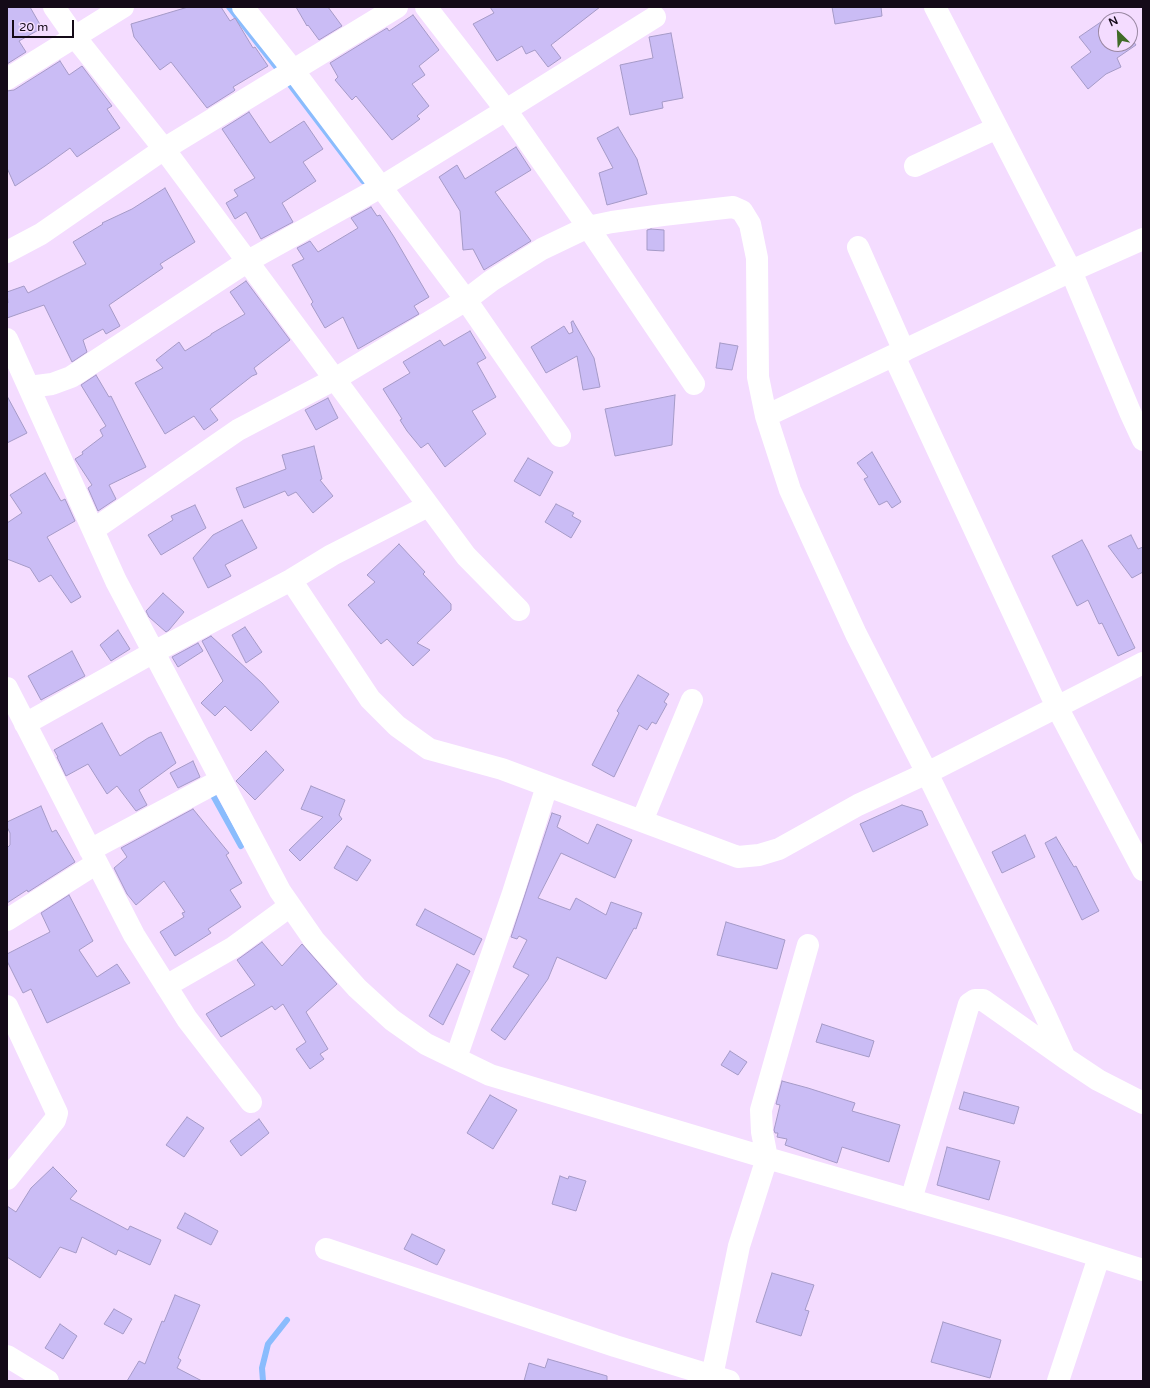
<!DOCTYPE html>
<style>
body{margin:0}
#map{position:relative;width:1150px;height:1388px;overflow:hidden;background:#f4dcff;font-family:"Varela Round",sans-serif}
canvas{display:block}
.frame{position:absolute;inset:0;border:8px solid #140a18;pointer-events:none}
.north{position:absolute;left:1098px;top:12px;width:40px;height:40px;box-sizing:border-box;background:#f4dcff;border:1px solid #9a88a3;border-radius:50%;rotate:336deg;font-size:11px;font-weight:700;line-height:16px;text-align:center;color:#140a18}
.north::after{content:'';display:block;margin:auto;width:14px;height:18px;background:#406b28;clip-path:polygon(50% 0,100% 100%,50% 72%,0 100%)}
.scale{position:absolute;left:12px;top:20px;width:62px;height:18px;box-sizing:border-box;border:2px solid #140a18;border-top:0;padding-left:5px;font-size:12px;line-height:14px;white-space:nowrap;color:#140a18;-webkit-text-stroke:3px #f4dcff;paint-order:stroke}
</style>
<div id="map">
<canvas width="1150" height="1388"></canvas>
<div class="frame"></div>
<div class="north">N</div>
<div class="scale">20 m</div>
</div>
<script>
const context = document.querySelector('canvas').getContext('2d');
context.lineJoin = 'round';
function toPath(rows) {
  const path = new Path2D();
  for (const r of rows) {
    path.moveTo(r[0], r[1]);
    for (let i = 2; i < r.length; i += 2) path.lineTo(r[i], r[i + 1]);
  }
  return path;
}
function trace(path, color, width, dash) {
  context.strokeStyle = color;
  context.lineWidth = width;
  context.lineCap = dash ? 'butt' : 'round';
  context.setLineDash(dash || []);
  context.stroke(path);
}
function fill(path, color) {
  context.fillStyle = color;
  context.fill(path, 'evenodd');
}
const stream = toPath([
 [229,7,284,77,363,181],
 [210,790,241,846],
 [263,1381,262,1368,268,1344,287,1320]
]);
const building = toPath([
 [7,7,30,7,42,28,19,41,26,52,7,64,7,7],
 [188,7,221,7,230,21,235,18,253,48,255,47,268,66,233,87,235,90,234,91,207,108,171,62,160,70,134,37,131,24,188,7],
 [296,7,328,7,342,26,319,40,308,25,307,26,296,7],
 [490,7,600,7,551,45,561,58,548,67,535,50,526,54,522,46,497,61,473,24,494,13,490,7],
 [832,7,881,7,882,16,835,24,832,7],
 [1114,13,1118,20,1106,20,1106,44,1130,44,1130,37,1136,45,1117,58,1121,67,1106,74,1088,89,1071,67,1091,52,1079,37,1114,13],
 [413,15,439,50,419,66,425,75,412,84,429,106,417,116,420,119,392,140,356,96,352,100,335,80,338,77,330,63,387,28,389,31,413,15],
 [671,33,683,98,662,102,663,108,630,115,620,65,653,58,649,37,671,33],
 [60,61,69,75,82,66,112,106,107,109,120,128,77,157,70,148,45,166,15,186,7,168,7,91,14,90,60,61],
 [249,112,270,143,304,121,323,149,303,162,316,181,282,203,293,222,261,239,246,212,235,219,226,203,238,196,234,190,255,178,222,129,249,112],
 [618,127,637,159,647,194,607,205,599,173,613,168,597,138,618,127],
 [516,147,531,170,495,192,531,241,484,270,473,249,463,250,460,211,439,177,457,165,465,179,516,147],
 [165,188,195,242,160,264,163,268,109,305,120,326,106,334,103,329,83,340,87,352,72,362,44,305,7,318,7,304,8,303,7,292,24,286,28,293,86,264,73,242,103,224,102,223,132,209,165,188],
 [371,207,377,216,380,215,394,237,429,297,414,306,419,314,358,349,343,317,325,328,311,304,313,302,292,265,304,259,297,248,310,241,318,252,358,228,351,218,371,207],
 [651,229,664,230,664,251,647,250,647,230,651,229],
 [246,281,290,340,254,368,257,374,252,376,210,409,218,420,204,430,194,416,165,434,135,383,163,368,156,360,179,342,185,351,211,335,211,334,245,314,230,292,246,281],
 [573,321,594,358,600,387,583,390,577,356,546,373,531,347,564,326,569,334,573,332,571,322,573,321],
 [470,331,486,358,477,363,496,397,472,411,486,434,445,467,428,443,421,448,407,431,400,420,402,419,383,389,410,373,403,362,440,340,444,346,470,331],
 [720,343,738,346,732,370,716,368,720,343],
 [96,375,109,397,111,396,146,467,109,485,116,499,98,511,88,488,92,485,75,459,83,454,82,452,103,436,100,430,106,426,81,385,96,375],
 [675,395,672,445,615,456,605,409,675,395],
 [7,396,27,433,7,443,7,396],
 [328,398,338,418,316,430,305,410,328,398],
 [314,446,322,479,320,480,333,496,313,513,296,492,288,496,285,491,244,508,236,488,286,469,282,455,314,446],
 [872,452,901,502,892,508,887,501,879,505,864,479,868,477,857,463,872,452],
 [528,458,553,472,540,496,514,481,528,458],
 [45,473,61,501,65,499,75,521,47,537,81,597,71,603,51,575,39,582,30,568,7,559,7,523,22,513,10,495,45,473],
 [556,504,574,513,572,516,581,521,571,538,545,522,556,504],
 [195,505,206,528,161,555,148,535,173,520,171,516,195,505],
 [242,520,257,548,225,565,231,576,208,588,193,558,213,535,242,520],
 [1131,535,1138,549,1143,547,1143,572,1132,578,1108,546,1131,535],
 [1082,540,1088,551,1135,648,1118,656,1102,623,1099,624,1088,600,1077,606,1052,556,1082,540],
 [399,544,425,572,423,574,451,604,451,610,417,643,430,650,413,666,387,639,381,644,348,605,375,582,367,575,399,544],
 [163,593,184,612,169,630,166,632,149,617,146,611,163,593],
 [245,627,262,652,246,663,232,635,245,627],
 [118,630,130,649,111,661,100,645,118,630],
 [211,636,262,683,279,702,251,731,225,706,215,716,201,703,223,681,202,641,211,636],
 [198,643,203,651,178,667,172,657,198,643],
 [72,651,85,676,41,700,28,676,72,651],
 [638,675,669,694,664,702,667,704,656,724,652,722,647,730,639,725,614,777,592,765,619,713,617,711,638,675],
 [102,723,120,756,148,738,161,732,176,763,139,790,147,805,136,811,117,786,107,794,88,764,66,776,57,757,58,757,54,750,102,723],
 [266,751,284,770,255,800,236,781,266,751],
 [193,761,200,777,178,788,170,773,193,761],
 [311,786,345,800,339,815,342,819,300,861,289,850,323,817,301,809,311,786],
 [902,805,922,811,928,825,873,852,860,824,902,805],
 [41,806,52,832,56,830,75,862,28,892,27,890,7,903,7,848,10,845,10,833,7,827,7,822,41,806],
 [193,809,229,853,226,855,242,883,230,890,241,907,208,929,211,933,175,956,160,932,184,917,182,913,185,912,164,881,136,905,127,894,114,868,127,857,121,848,193,809],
 [552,813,561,816,557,827,588,844,597,824,632,840,615,878,561,853,538,898,570,910,576,898,606,915,611,902,642,913,636,929,634,928,606,979,557,957,548,979,505,1040,491,1030,529,975,513,967,527,940,519,936,517,939,511,937,552,813],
 [1025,835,1035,857,1002,873,992,852,1025,835],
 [1056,837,1074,867,1076,866,1099,911,1082,920,1045,843,1056,837],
 [347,846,371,860,357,881,334,868,347,846],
 [69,895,93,941,79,950,97,977,117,964,130,983,47,1023,31,989,23,993,7,961,7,954,50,932,41,913,69,895],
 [425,909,482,939,474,955,416,925,425,909],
 [726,922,785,940,777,969,717,955,726,922],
 [262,942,282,966,302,944,337,984,306,1012,328,1049,320,1054,324,1059,310,1069,296,1049,306,1042,283,1004,275,1010,272,1006,221,1037,206,1014,255,985,237,960,262,942],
 [457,964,470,971,443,1025,429,1016,457,964],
 [822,1024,874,1041,869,1057,816,1042,822,1024],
 [730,1051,747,1062,738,1075,721,1065,730,1051],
 [782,1081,808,1088,855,1103,852,1111,900,1125,889,1162,842,1147,837,1163,785,1145,787,1139,777,1137,778,1133,775,1133,774,1130,780,1105,776,1104,782,1081],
 [964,1092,1019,1107,1014,1124,959,1109,964,1092],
 [490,1095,517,1110,493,1149,467,1133,490,1095],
 [187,1117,204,1128,184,1157,166,1145,187,1117],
 [259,1119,269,1133,241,1156,230,1141,259,1119],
 [947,1147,1000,1161,989,1200,937,1185,947,1147],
 [53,1167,77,1191,70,1199,128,1230,130,1226,161,1240,150,1265,118,1250,116,1255,82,1237,76,1253,60,1247,40,1278,7,1257,7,1206,16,1212,31,1188,53,1167],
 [560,1176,568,1179,569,1176,586,1181,576,1211,552,1204,560,1176],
 [185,1213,218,1231,211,1245,177,1228,185,1213],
 [412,1234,445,1250,437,1265,404,1249,412,1234],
 [772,1273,814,1285,805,1310,809,1311,801,1336,756,1322,772,1273],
 [175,1295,200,1305,178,1358,181,1360,177,1368,202,1381,127,1381,139,1361,145,1364,162,1321,164,1322,175,1295],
 [114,1309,132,1319,123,1334,104,1324,114,1309],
 [943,1322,1001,1340,990,1378,931,1362,943,1322],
 [60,1324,77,1336,63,1359,45,1348,60,1324],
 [548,1359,607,1376,607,1381,524,1381,529,1363,545,1368,548,1359]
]);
const minor = toPath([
 [54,7,75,37,164,149,466,556,519,610],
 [243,7,293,70,466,300,560,436],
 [426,7,506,110,588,227,694,384],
 [935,7,1071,271,1130,412,1143,440],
 [7,79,123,7],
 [915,166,997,128],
 [858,247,904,351],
 [7,252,41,234,164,149,397,7],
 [7,339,116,581,280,891,314,940,357,988,392,1020,426,1044,490,1075,767,1158,1012,1229,1143,1270],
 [29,387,52,384,71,377,248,261,381,187,506,110,655,17],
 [766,416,1071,271,1143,239],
 [93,530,238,430,335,379,466,300,491,281,542,249,588,227,612,222,663,215,733,207,742,211,750,224,757,258,758,377,766,416,790,490,856,634,927,773,1044,1012,1065,1058],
 [291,580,370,699,397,726,429,749,502,769,738,857,759,855,779,849,858,805,927,773,1057,707,894,356],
 [1143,663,1057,707,1143,870],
 [7,688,134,935,187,1019,251,1102],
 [25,724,154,652,291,580,332,555,428,506],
 [642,821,692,700],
 [90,850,221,780],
 [7,920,97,863],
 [166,986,234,947,290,906],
 [7,1006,57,1113,55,1120,7,1179],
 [456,1058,513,893,547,786],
 [911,1200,969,1004,975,1000,983,1000,1065,1058,1098,1080,1143,1103],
 [326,1249,615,1346,729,1381],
 [7,1356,48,1381],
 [711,1381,739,1246,767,1158,762,1132,761,1110,808,945],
 [1058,1381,1099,1257]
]);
trace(stream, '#8abcfd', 6);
fill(building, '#cabcf5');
trace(building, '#a59ac7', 1);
trace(minor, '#fff', 22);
</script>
